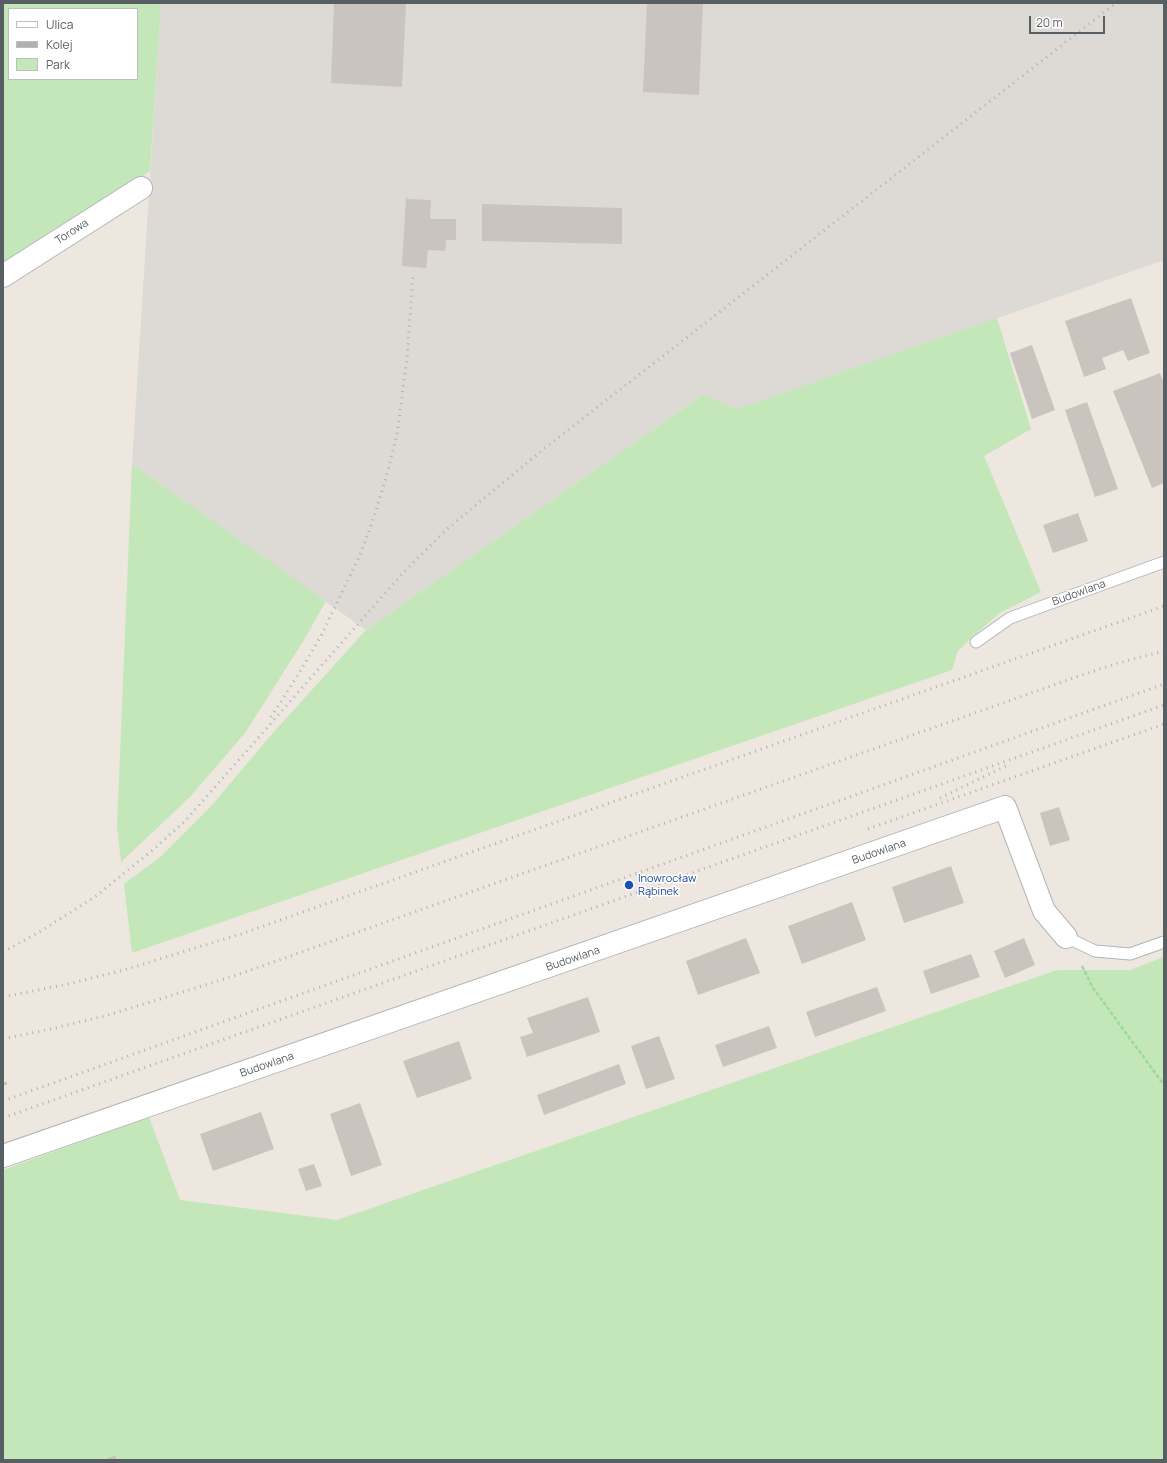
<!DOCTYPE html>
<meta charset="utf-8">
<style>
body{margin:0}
#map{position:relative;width:1167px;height:1463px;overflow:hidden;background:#ede7df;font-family:Manrope,sans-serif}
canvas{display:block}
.frame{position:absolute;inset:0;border:4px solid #585f62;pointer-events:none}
.legend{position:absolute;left:8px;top:8px;width:130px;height:72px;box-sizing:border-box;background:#fff;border:1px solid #bcbfc0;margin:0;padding:5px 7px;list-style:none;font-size:12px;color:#585f62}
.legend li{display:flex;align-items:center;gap:8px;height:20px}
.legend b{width:20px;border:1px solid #bcbfc0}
.scale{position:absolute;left:1029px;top:16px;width:76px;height:18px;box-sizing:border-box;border:2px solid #585f62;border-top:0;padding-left:5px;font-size:12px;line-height:14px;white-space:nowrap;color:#585f62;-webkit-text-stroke:3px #fff;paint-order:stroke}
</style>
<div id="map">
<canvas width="1167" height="1463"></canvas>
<div class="frame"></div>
<ul class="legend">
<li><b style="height:5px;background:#fff"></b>Ulica</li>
<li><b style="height:5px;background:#b0b1b2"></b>Kolej</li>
<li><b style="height:11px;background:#c3e7b9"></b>Park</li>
</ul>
<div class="scale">20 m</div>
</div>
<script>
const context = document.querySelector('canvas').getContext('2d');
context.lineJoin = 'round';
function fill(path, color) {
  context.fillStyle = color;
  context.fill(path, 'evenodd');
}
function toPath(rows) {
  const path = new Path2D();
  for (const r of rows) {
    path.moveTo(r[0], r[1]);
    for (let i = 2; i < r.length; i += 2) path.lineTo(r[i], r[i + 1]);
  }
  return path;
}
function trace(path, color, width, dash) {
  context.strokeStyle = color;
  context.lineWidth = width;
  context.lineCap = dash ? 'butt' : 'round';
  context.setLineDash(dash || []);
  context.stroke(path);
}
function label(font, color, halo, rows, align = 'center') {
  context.font = font + ' Manrope,sans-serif';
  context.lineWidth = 3;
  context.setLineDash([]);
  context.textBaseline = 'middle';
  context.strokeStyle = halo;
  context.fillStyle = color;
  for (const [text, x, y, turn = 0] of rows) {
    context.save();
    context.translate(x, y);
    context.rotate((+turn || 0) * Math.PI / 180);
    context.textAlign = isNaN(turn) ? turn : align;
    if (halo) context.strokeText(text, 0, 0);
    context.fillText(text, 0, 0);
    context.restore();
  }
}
const industrial = toPath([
 [161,3,1164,3,1164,260,737,409,703,395,366,630,132,464]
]);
const green = toPath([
 [3,3,161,3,150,171,3,266],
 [9,9,137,9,137,79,9,79],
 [997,318,1031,429,984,456,1041,592,1000,613,973,636,958,651,952,670,132,953,124,884,160,857,212,805,272,734,366,630,703,395,737,409],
 [132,464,326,601,304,640,245,733,190,797,121,862,117,826],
 [1164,957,1164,1460,3,1460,3,1170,149,1117,180,1200,337,1220,1057,970,1130,970]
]);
const building = toPath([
 [334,3,406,3,402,87,331,83],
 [647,3,703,3,699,95,643,92],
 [406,197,407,197,407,199,431,200,430,219,456,219,456,240,446,240,445,251,428,250,426,268,402,266],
 [482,204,622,208,622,244,482,241],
 [1131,298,1150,353,1128,361,1123,350,1102,358,1106,369,1084,377,1065,321],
 [1032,345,1055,410,1032,419,1010,353],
 [1160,373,1164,384,1164,483,1152,488,1113,391],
 [1087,402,1118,489,1095,497,1065,410],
 [1078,513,1088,541,1053,553,1043,525],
 [1059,807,1070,840,1050,846,1040,813],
 [951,866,964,903,904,923,892,887],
 [852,902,866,940,802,964,788,926],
 [746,938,760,973,698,995,686,961],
 [1024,938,1035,965,1005,978,994,951],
 [971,954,980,977,931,994,923,971],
 [877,987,886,1011,815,1037,806,1012],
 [588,997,600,1032,527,1057,520,1037,533,1033,527,1018],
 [769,1026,777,1048,723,1067,715,1045],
 [659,1036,675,1079,646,1089,631,1046],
 [459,1041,472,1079,417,1098,403,1061],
 [619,1064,626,1084,544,1115,537,1095],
 [360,1103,382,1165,351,1176,330,1114],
 [261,1112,274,1149,213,1171,200,1134],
 [314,1164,322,1186,306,1191,298,1169],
 [115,1455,117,1460,104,1460]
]);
const path = toPath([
 [1082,966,1093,988,1164,1085],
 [3,1084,7,1083]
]);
const lane = toPath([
 [976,642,1010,618,1164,562],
 [1066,937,1095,951,1130,954,1164,942]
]);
const street = toPath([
 [3,276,141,188],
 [3,1156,1005,807,1044,911,1066,937]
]);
const rail = toPath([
 [271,717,301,670,321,636,360,555,375,514,387,474,397,434,407,359,413,275],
 [940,798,1010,764],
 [868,829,1164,724],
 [3,952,41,931,96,896,154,849,185,821,403,573,446,530,545,448,1116,3],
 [3,997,68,984,124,970,241,934,1164,606],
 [3,1039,46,1030,105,1016,234,976,1082,675,1118,663,1164,651],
 [3,1101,1164,684],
 [3,1118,1164,705]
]);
const markers = [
 [629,885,5,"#1a4fb4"]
];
const streetNames = [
 ["Torowa",72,232,-33],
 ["Budowlana",1079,593,-20],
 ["Budowlana",879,852,-19],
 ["Budowlana",573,959,-19],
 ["Budowlana",267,1065,-19]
];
const transitNames = [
 ["Inowrocław",638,879],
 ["Rąbinek",638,892]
];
fill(industrial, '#ddd9d4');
fill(green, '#c3e7b9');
fill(building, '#cac4bf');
trace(lane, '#b1b5b9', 13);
trace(street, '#b1b5b9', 24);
trace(path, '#9bda9e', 2.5, [4, 2]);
trace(lane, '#fff', 11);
trace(street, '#fff', 22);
trace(rail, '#b0b1b2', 3, [1, 5]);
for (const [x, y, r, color] of markers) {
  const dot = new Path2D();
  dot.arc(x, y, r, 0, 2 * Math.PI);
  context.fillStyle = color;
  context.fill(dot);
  trace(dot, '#fff', 1.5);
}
label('11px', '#585f62', '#fff', streetNames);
label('11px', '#164399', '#fff', transitNames, 'left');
</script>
